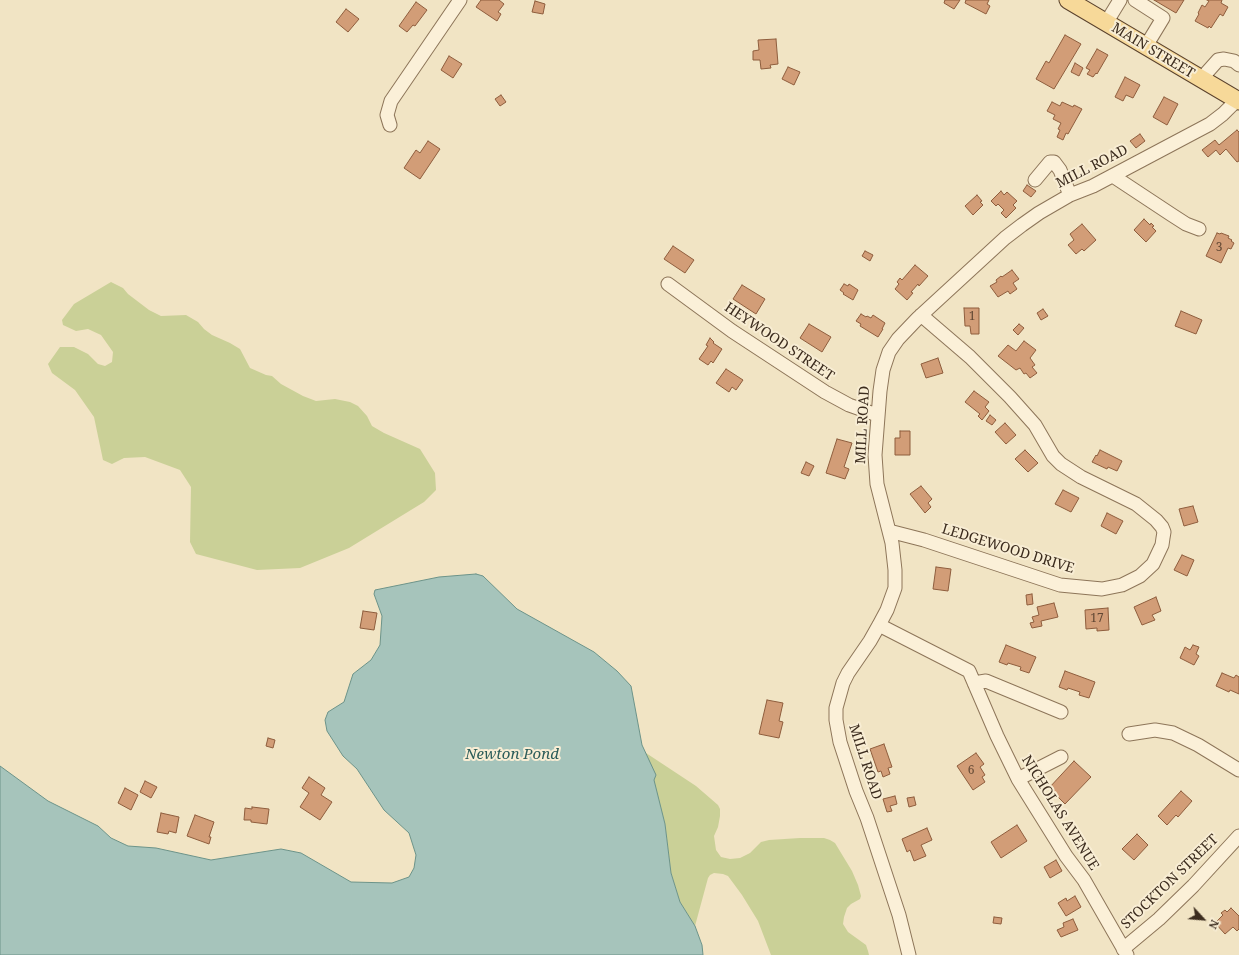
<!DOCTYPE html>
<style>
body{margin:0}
#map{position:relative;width:1239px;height:955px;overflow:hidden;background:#f1e4c4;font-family:"Noto Serif",serif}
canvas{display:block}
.north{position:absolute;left:1183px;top:899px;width:40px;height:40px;-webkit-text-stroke:3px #f8edd4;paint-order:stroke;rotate:116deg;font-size:11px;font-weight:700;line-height:16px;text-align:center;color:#3c2c1e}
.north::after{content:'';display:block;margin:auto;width:14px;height:18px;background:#3c2c1e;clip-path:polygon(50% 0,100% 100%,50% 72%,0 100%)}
</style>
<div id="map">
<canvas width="1239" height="955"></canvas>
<div class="north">N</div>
</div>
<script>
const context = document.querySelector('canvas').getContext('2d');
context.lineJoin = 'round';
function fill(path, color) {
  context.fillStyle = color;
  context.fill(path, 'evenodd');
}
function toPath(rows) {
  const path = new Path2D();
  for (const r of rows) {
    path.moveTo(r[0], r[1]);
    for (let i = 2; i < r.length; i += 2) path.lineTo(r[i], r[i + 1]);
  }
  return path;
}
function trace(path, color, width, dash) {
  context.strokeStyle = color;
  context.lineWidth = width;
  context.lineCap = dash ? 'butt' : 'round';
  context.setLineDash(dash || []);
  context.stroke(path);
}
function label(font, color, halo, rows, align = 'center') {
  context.font = font + ' "Noto Serif",serif';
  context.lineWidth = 4;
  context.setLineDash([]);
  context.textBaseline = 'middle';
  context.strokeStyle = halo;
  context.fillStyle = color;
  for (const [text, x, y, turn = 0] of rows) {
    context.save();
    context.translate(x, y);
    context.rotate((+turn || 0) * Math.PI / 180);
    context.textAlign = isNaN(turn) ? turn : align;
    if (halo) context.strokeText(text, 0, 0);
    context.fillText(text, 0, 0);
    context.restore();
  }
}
const green = toPath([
 [111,282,123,288,128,294,149,310,161,316,186,315,198,322,204,329,212,335,230,343,240,349,250,368,266,375,272,376,281,384,303,396,316,401,335,399,350,402,358,406,367,416,372,426,384,433,420,449,435,473,436,490,424,502,349,548,300,568,257,570,196,554,190,542,191,487,180,470,145,457,124,458,112,464,103,460,94,417,75,390,52,373,48,364,60,347,74,347,88,354,98,364,105,366,112,362,113,352,101,335,88,329,76,331,63,325,62,320,74,304],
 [646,753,696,786,718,805,720,809,720,816,718,827,714,836,716,850,721,857,730,859,740,858,750,853,761,842,769,840,800,838,824,838,830,840,835,843,852,871,858,885,861,896,860,899,851,904,847,908,844,917,843,924,848,932,866,945,868,951,869,955,771,955,758,921,742,895,728,876,723,874,714,873,710,875,708,878,695,926,680,902,671,873,665,824]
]);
const water = toPath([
 [476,574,483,576,517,609,594,652,617,671,631,686,642,745,656,775,654,780,665,824,671,873,680,902,695,926,702,945,703,955,0,955,0,766,48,801,98,826,111,838,128,846,156,848,211,860,281,849,301,853,351,882,392,883,409,877,414,868,416,855,409,833,384,810,357,769,343,756,327,731,325,720,328,712,344,702,353,674,371,660,380,645,382,616,374,594,375,590,439,577,476,574]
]);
const building = toPath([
 [481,0,499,0,504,4,498,12,501,14,497,21,476,7,481,0],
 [945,0,960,0,954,9,944,3,945,0],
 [966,0,989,0,987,4,990,6,986,14,965,3,966,0],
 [1154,0,1184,0,1176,13,1154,0],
 [1207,0,1222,0,1221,3,1228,7,1223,16,1220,14,1211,28,1209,26,1208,28,1195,21,1199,14,1198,13,1202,5,1205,7,1209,1,1207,0],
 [535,1,545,4,543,14,532,12,535,1],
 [416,2,427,10,415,26,413,25,407,32,399,26,416,2],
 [346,9,359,19,348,32,336,22,346,9],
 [1065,35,1081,44,1054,89,1036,79,1046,61,1049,63,1065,35],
 [776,39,778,64,770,65,771,68,761,69,760,60,753,60,753,51,759,50,758,40,776,39],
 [1097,49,1108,55,1097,74,1096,73,1093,77,1087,74,1090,70,1086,68,1097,49],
 [449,56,462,64,453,78,441,70,449,56],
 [1075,63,1083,68,1079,76,1071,72,1075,63],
 [788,67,800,72,794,85,782,79,788,67],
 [1125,77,1140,85,1133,98,1126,95,1123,101,1115,97,1125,77],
 [501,95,506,102,500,106,495,99,501,95],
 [1164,97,1178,104,1167,125,1153,117,1164,97],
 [1052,102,1060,106,1062,102,1073,107,1074,105,1082,109,1068,134,1066,133,1063,140,1057,137,1060,130,1058,129,1061,123,1053,119,1055,115,1047,111,1052,102],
 [1237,130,1239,132,1239,161,1237,162,1226,149,1220,155,1216,150,1208,157,1202,150,1215,140,1219,145,1237,130],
 [1140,134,1145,141,1136,148,1130,141,1140,134],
 [428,141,440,149,420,179,404,168,416,150,420,153,428,141],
 [1027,185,1036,191,1031,197,1023,191,1027,185],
 [1001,191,1004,195,1007,192,1017,201,1013,205,1016,208,1006,218,1001,213,1004,210,998,204,996,206,991,201,1001,191],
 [977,195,982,201,980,202,983,205,973,215,965,206,977,195],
 [1144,219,1150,225,1151,223,1154,226,1152,227,1156,231,1146,242,1134,230,1144,219],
 [1082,224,1096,240,1084,251,1082,249,1076,254,1068,245,1074,240,1070,234,1082,224],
 [1217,233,1220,234,1221,233,1229,236,1228,238,1232,240,1231,241,1234,243,1231,249,1228,248,1221,263,1206,256,1217,233],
 [673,246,694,260,685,273,664,259,673,246],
 [865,251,873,255,870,261,862,256,865,251],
 [915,265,928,276,919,286,918,284,911,292,913,293,907,300,895,289,899,284,897,282,900,278,902,280,915,265],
 [1012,270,1019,279,1013,283,1017,289,1010,294,1008,291,998,297,990,286,997,282,996,280,1001,276,1002,277,1012,270],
 [844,284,848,286,849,284,858,290,853,300,843,294,844,293,840,290,844,284],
 [742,285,765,299,756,314,733,299,742,285],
 [964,308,979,308,979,334,971,334,970,326,965,326,964,308],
 [1043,309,1048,316,1041,320,1037,313,1043,309],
 [1181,311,1202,320,1196,334,1175,326,1181,311],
 [861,314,866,317,867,316,871,318,873,315,885,323,882,329,883,329,878,337,860,326,861,324,856,321,861,314],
 [809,324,831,337,822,352,800,338,809,324],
 [1019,324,1024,328,1018,335,1013,330,1019,324],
 [710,338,714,342,713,343,722,349,713,363,711,361,708,365,699,359,708,346,706,345,710,338],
 [1024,341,1036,350,1030,358,1035,365,1032,367,1037,373,1030,378,1026,373,1024,374,1020,368,1016,370,998,356,1008,345,1016,351,1024,341],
 [938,358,943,373,926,378,921,364,938,358],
 [726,369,743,380,736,390,732,387,729,392,716,383,726,369],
 [974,391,989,402,985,407,989,411,982,420,978,416,980,414,965,402,974,391],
 [990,415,996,420,992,425,986,421,990,415],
 [1005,423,1016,435,1006,444,995,432,1005,423],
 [900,431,910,431,910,455,895,455,895,438,900,438,900,431],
 [837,439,852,443,844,467,849,469,845,479,826,473,837,439],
 [1025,450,1038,463,1028,472,1015,459,1025,450],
 [1100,450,1122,461,1117,471,1108,467,1107,469,1092,462,1096,455,1097,456,1100,450],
 [806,462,814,466,809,476,801,473,806,462],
 [921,486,932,499,928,503,931,507,925,513,910,494,921,486],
 [1063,490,1079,498,1071,512,1055,504,1063,490],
 [1193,506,1198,522,1184,526,1179,509,1193,506],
 [1107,513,1123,521,1116,534,1101,526,1107,513],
 [1182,555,1194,560,1187,576,1174,570,1182,555],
 [936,567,951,569,948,591,933,589,936,567],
 [1032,594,1033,604,1027,605,1026,595,1032,594],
 [1156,597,1161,611,1152,615,1155,620,1142,625,1134,607,1156,597],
 [1054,603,1058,617,1041,621,1042,626,1032,628,1030,623,1034,622,1032,617,1039,615,1037,607,1054,603],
 [1108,608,1109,630,1097,631,1097,628,1086,629,1085,610,1108,608],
 [363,611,377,613,374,630,360,628,363,611],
 [1006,645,1036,657,1029,673,1020,670,1021,667,1008,663,1007,665,999,662,1006,645],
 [1193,645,1199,647,1196,654,1199,656,1194,665,1180,658,1185,647,1190,650,1193,645],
 [1065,671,1095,682,1089,698,1079,695,1080,692,1068,688,1067,690,1059,687,1065,671],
 [1222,673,1234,678,1236,675,1239,677,1239,694,1230,690,1229,692,1216,686,1222,673],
 [767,700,783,703,779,721,783,722,779,738,759,734,767,700],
 [268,738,275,740,273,748,266,746,268,738],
 [884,744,892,767,888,768,890,774,883,777,881,771,878,772,870,749,884,744],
 [976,753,984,764,980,767,985,775,982,777,985,782,973,790,957,766,976,753],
 [1074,761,1091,777,1065,804,1049,788,1074,761],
 [309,777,325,788,321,795,332,802,320,820,300,807,309,793,302,788,309,777],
 [145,781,157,787,151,798,140,792,145,781],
 [125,788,138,795,131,810,118,803,125,788],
 [1181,791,1192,801,1178,817,1176,815,1167,825,1158,816,1181,791],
 [895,796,897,804,890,806,892,811,887,812,883,799,895,796],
 [914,797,916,805,909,807,907,798,914,797],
 [252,807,269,809,267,824,251,822,251,820,244,820,245,808,252,809,252,807],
 [161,813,179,817,176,833,169,831,168,834,157,832,161,813],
 [195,815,214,822,209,837,211,837,209,844,187,836,195,815],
 [1017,825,1027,841,1001,858,991,842,1017,825],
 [927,828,932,840,921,845,926,856,914,861,910,850,907,852,902,839,927,828],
 [1137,834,1148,845,1134,860,1122,849,1137,834],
 [1056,860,1062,871,1050,878,1044,867,1056,860],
 [1075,896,1081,907,1066,916,1058,903,1066,898,1067,901,1075,896],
 [1231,908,1239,916,1239,929,1237,931,1233,927,1225,934,1215,923,1223,915,1221,913,1225,910,1227,912,1231,908],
 [994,917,1002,918,1001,924,993,923,994,917],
 [1073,919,1078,930,1061,937,1057,930,1064,927,1063,923,1073,919]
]);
const minor = toPath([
 [1135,0,1163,18,1146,46],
 [1106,23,1120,0],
 [1201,79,1218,60,1224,59,1234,61,1239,65],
 [390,125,387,115,391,101,460,0],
 [1113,176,1172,215,1186,224,1199,229],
 [1035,180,1050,162,1054,162,1060,170,1070,195],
 [668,284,732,331,825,392,849,405,877,415],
 [889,531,924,540,1060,585,1102,589,1122,585,1140,576,1153,564,1162,545,1163,538,1164,532,1162,527,1156,520,1136,504,1081,477,1061,464,1053,456,1035,425,1010,397,970,357,921,315],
 [879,625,969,671,997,736,1018,779,1066,856,1084,880,1127,955],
 [974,683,986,681,1061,712],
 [1129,734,1155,730,1173,733,1198,745,1239,770],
 [1018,779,1061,757],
 [1123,949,1159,919,1193,886,1239,836],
 [909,955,899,915,867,818,856,791,840,742,836,720,836,708,843,683,848,673,870,641,879,625,887,610,895,588,895,570,892,543,877,484,875,455,880,391,883,370,889,352,898,339,918,318,1005,238,1022,225,1039,213,1070,195,1093,186,1210,124,1223,114,1237,100]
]);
const major = toPath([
 [1068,0,1239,101]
]);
const numberNames = [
 ["3",1219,248],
 ["1",972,317],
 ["17",1097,619],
 ["6",971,771]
];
const streetNames = [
 ["MAIN STREET",1153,51,31],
 ["MILL ROAD",1092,167,-27],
 ["HEYWOOD STREET",779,342,34],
 ["MILL ROAD",863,425,-87],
 ["LEDGEWOOD DRIVE",1008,549,17],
 ["MILL ROAD",865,762,72],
 ["NICHOLAS AVENUE",1060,813,58],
 ["STOCKTON STREET",1170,882,-44]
];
const waterNames = [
 ["Newton Pond",512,755]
];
fill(green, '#cad097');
fill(water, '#a6c4bb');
trace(water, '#6c9389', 1);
fill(building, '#d29d77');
trace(building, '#8e5d3d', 1);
trace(minor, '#8d7559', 15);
trace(major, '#5b422d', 19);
trace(minor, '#fbf0d8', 13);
trace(major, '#f7d999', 17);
label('12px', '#624834', null, numberNames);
label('14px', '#3c2c1e', '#f8edd4', streetNames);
label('italic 15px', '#2c5d5a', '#f8edd4', waterNames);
</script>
